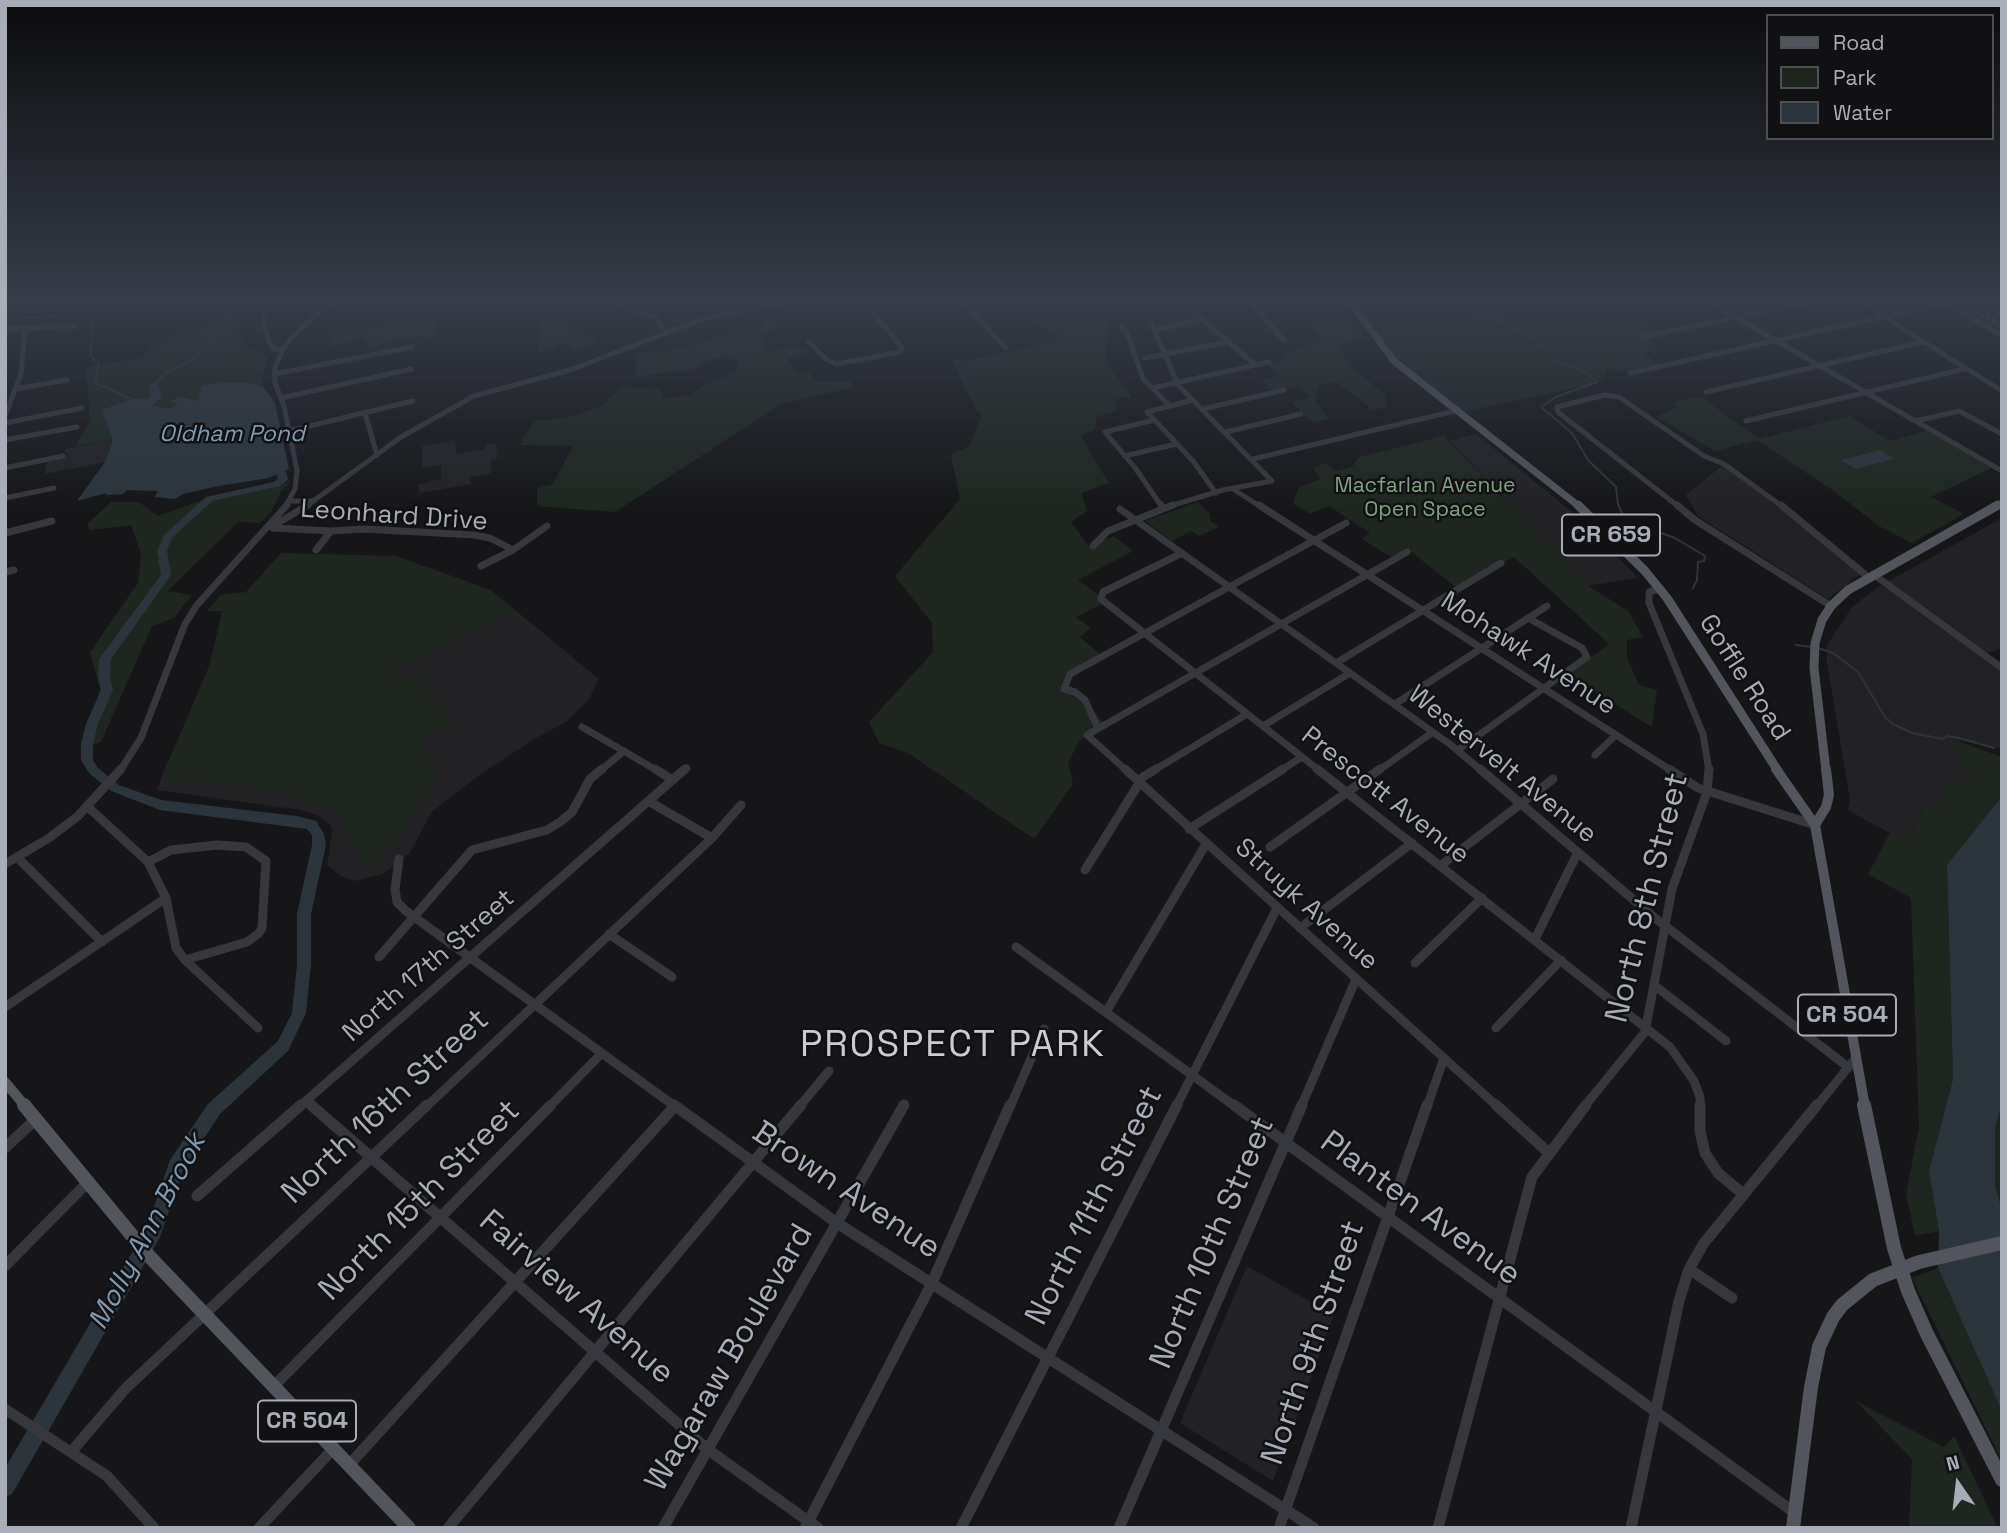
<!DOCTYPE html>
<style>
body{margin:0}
#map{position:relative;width:2007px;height:1533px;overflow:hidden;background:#161618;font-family:"Space Grotesk",sans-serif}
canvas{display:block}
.frame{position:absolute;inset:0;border:7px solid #a8adb8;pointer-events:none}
.legend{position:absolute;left:1766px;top:14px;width:228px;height:126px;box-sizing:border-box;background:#111113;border:2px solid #4d4f55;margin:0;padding:9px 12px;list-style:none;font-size:21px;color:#a8adb8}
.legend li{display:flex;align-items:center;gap:14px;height:35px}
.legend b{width:35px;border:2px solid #4d4f55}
.north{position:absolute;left:1923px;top:1449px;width:70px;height:70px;-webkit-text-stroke:5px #111113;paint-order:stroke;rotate:346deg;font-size:19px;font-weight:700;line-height:28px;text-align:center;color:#a8adb8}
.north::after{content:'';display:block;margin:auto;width:24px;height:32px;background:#a8adb8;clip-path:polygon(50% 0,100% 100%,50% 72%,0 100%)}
</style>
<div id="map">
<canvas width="2007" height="1533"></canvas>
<div class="frame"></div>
<ul class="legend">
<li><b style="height:9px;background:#53555c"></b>Road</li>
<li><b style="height:19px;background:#1e261f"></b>Park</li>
<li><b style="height:19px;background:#2c353c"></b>Water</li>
</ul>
<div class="north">N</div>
</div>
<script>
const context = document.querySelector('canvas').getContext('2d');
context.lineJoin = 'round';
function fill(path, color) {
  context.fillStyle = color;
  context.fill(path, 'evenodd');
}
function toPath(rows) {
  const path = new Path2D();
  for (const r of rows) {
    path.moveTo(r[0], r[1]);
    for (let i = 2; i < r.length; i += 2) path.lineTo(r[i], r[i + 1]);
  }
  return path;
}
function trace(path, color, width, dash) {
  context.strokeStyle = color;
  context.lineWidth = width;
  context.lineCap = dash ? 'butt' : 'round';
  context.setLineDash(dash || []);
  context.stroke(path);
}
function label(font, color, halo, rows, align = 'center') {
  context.font = font + ' "Space Grotesk",sans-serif';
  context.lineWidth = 5;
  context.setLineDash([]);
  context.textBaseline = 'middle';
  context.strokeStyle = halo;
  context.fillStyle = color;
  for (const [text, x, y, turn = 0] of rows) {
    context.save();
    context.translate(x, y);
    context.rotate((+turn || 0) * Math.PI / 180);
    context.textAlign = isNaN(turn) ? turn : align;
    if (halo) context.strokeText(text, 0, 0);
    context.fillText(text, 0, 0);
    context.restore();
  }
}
const built = toPath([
 [1476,434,1578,517,1638,578,1587,586,1450,441],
 [113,440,105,462,45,474,47,460,67,456,64,449],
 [455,440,456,454,485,449,485,445,496,443,497,459,491,460,491,473,471,477,471,484,419,493,419,484,441,479,441,465,422,468,422,446],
 [1723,465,1758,491,1861,574,1828,599,1698,516,1686,495],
 [2002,518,2002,649,1979,655,2002,672,2002,749,1953,739,1972,779,1940,810,1925,807,1906,842,1848,810,1850,799,1827,663,1827,645,1852,607,1878,587],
 [491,590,599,679,588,701,566,722,536,738,475,778,432,812,409,854,383,874,355,881,341,876,327,865,332,831,331,826,317,815,301,810,157,790,167,762],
 [1247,1266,1334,1315,1273,1481,1180,1423]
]);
const green = toPath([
 [238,299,257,299,248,300,236,313,243,344,268,357,262,377,264,388,252,383,198,401,180,398,170,402,179,405,169,408,151,406,150,398,132,399,113,440,75,446,90,421,86,367,142,358,151,346,217,320],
 [413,299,496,299,443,299,434,337,426,341,425,336,416,336,368,348,364,338,331,346,328,336,414,318],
 [542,299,577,299,569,332,597,337,592,346,571,350,570,343,555,345,554,350,538,352],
 [1006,299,1044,299,1050,308,1089,307,1091,299,1110,299,1105,362,1132,397,1116,399,1117,411,1096,417,1095,430,1080,435,1109,483,1081,493,1087,511,1071,522,1089,546,1114,536,1133,551,1078,580,1107,601,1076,617,1091,628,1080,637,1102,656,1066,681,1104,723,1079,741,1068,763,1073,784,1034,839,908,753,879,743,869,722,933,652,932,623,895,576,960,499,951,455,969,446,982,415,975,408,950,358,963,361,1054,342,1061,337,1052,329,1024,318,1038,313,1029,302,1012,306],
 [1248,299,1338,299,1366,339,1348,341,1340,348,1349,365,1384,394,1388,406,1373,410,1337,382,1318,385,1315,401,1329,419,1313,423,1292,402,1310,397,1300,385,1273,391,1262,380,1279,376,1267,364,1288,359,1283,354,1322,339,1310,322,1289,316,1283,304,1256,308],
 [1351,299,1660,299,1661,300,1651,303,1671,315,1642,322,1657,331,1640,336,1660,349,1643,353,1659,364,1622,372,1608,368,1602,382,1464,412,1388,351],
 [1943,299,1964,299,2002,320,2002,331],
 [766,317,778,323,762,337,767,353,798,346,809,351,786,359,798,373,812,373,813,381,850,381,855,387,781,404,615,512,537,506,537,488,552,485,573,446,519,445,534,421,569,417,600,407,621,387,660,389,663,399,692,395,700,387,737,372,738,360,727,357,711,359,689,370,636,377,636,354,665,351,764,326],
 [1700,396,1759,439,1849,416,1890,441,1927,431,1991,468,1931,497,1964,514,1912,543,1879,526,1831,489,1757,440,1715,451,1656,417,1678,407,1673,403],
 [1444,436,1587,585,1628,611,1643,637,1627,640,1627,658,1639,685,1657,690,1652,727,1567,675,1609,644,1514,557,1458,589,1410,551,1394,559,1362,539,1370,533,1329,506,1310,514,1293,503,1299,487,1321,479,1313,468,1326,463,1337,471,1352,467,1359,457],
 [291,482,281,491,271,512,260,523,238,522,168,591,192,595,174,618,152,626,101,742,83,749,100,689,90,652,138,583,141,554,131,525,90,530,87,524,111,502,139,502,158,516,216,495],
 [1198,502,1210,514,1210,521,1219,527,1199,536,1191,531,1172,541,1145,521],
 [281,553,396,556,491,590,515,613,449,640,451,645,391,669,398,681,417,673,451,725,425,737,427,740,423,742,438,776,389,850,372,865,362,864,347,827,333,811,301,801,298,794,188,780,183,785,172,782,163,774,210,664,222,611,207,611,220,595,246,592],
 [1953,739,2002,757,2002,796,1947,865,1953,1079,1929,1171,1939,1231,1915,1236,1906,1194,1919,1127,1911,898,1868,874,1890,833,1906,842,1925,807,1940,810,1948,786,1972,779],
 [2002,1103,2002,1210,1995,1185,1995,1129],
 [1938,1268,2002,1411,2002,1461,1912,1278],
 [1856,1401,1944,1447,1954,1436,1998,1528,1909,1528,1912,1459]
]);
const water = toPath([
 [157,381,162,397,152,406,169,408,178,405,169,401,180,397,198,401,202,386,218,383,252,383,264,388,275,403,289,469,268,478,213,487,183,494,175,499,154,497,158,491,127,490,123,494,106,495,106,493,77,501,105,462,113,440,102,410,132,399,150,398,150,385],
 [1880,450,1894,459,1855,469,1841,460],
 [2002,796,2002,1103,1995,1129,1995,1185,2002,1210,2002,1411,1938,1268,1939,1231,1929,1171,1953,1079,1947,865]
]);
const stream = toPath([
 [1454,299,1467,310,1497,320,1531,337,1547,349,1555,360,1584,371,1597,382,1556,397,1541,407,1572,433,1588,460,1616,487,1618,504,1625,520,1675,538,1705,556,1704,561,1698,562,1697,580,1693,588],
 [5,305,15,318,74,315,93,323,90,356,99,364,95,383,132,399],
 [157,381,166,373,191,361,210,344,217,336,227,310,238,303,239,299],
 [1796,645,1812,647],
 [1818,648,1833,653,1858,672,1885,717,1893,724,1912,733,1943,739,1947,736,1959,738,1994,748]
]);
const river = toPath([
 [281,469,286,472,288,480,280,486,212,501,172,538,167,551,171,575,111,659,110,677,113,690,98,724,93,744,93,760,97,767,119,785,161,800,297,816,316,821,324,834,326,845,311,914,311,964,306,1013,288,1051,220,1114,183,1170,160,1237,12,1494,5,1497,5,1468,147,1227,170,1160,208,1104,278,1041,292,1013,297,964,297,914,312,845,312,835,307,829,160,810,111,791,89,773,81,760,81,744,86,724,101,690,98,677,99,659,161,575,157,551,164,535,206,497,274,482,278,479,276,472,281,469]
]);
const minorFar3 = toPath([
 [960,299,1006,348],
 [1051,299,1054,304],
 [1179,299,1255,365],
 [1247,299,1284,340],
 [1704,299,2002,471],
 [1856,299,2002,391],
 [1936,299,2002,335],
 [327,304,360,299],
 [1654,304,1678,299],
 [617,305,655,317,667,333],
 [265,314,263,323,270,343,274,349,282,350],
 [1998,314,2002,314],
 [1150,320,1178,385,1272,481,1223,490,1167,507],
 [1121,327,1126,330,1143,379,1169,405],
 [5,329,74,326],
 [1154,330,1203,319],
 [1643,337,1822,299],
 [808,341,827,360,836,364,900,352,902,347,860,299],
 [1145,358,1228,342],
 [1630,373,1945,303],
 [274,374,412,347],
 [1153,388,1269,362],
 [15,389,67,380],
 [1706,392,1923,342],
 [281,398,411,369],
 [1193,400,1147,412,1193,461,1216,493],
 [1203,409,1284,390],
 [365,413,377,455],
 [5,416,21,374,25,330],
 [1154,420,1105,432,1136,469,1162,507],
 [1746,421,1964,369],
 [1915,421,1959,411,2002,434],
 [5,423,82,408],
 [289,431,413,401],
 [1226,432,1301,414],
 [5,440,77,427],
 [1124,456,1177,444],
 [1253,459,1459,410],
 [5,468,63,456],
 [1233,489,1261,507],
 [5,498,54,488],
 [290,501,314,501],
 [285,507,295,489,297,470,284,406,275,383,275,368,282,350,293,336,332,299],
 [305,507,401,437,474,396,570,370,705,318,804,299],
 [1679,507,1558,412,1557,407,1605,395,1619,397,1704,456,1724,464,1783,507]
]);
const minorFar2 = toPath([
 [1161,505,1163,509],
 [1259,505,1672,771],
 [1677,505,1695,520,1831,606],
 [1781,505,1868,577],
 [1120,509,1451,745,1482,771],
 [273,526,308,505],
 [273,528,331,531,364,529,474,535,490,538,513,550],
 [5,533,52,521],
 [1093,546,1108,531,1173,505],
 [316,550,331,531],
 [1182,553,1103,592,1101,599,1320,771],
 [481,566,513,550,547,526],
 [5,572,14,570],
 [1873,574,2002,668],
 [1660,589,1649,592,1649,603,1703,734,1709,771],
 [1336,663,1501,563],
 [1395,704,1547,606],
 [1263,726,1350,673],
 [582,727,658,771],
 [1098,728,1085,700,1075,692,1064,689,1070,674,1346,523],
 [1458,750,1587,657,1582,648,1528,618],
 [1595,755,1616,735],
 [120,771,141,738,185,624,197,605,287,505],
 [600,771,624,751],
 [683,771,687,768],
 [1127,771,1087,735,1407,552],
 [1153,771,1247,714],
 [1280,771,1302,757],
 [1378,771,1433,732]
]);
const minorFar1 = toPath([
 [655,769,673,780],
 [1125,769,1498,1107],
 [1317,769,1670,1047,1694,1081,1700,1097,1700,1107],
 [1480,769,1655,918,1848,1067],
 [1669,769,1698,788,1815,825],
 [650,802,712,838],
 [88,807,148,862,166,898,176,948,185,960,258,1028],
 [1189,829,1283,769],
 [1270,847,1380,769],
 [17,857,102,942],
 [399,859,395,889,397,902,406,911,676,1107],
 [148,862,171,850,217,845,246,847,266,861,262,928,259,933,247,942,185,960],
 [5,864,49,838,78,816,121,769],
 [1440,866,1553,779],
 [1085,870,1143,777,1156,769],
 [1300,928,1412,843],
 [609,934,672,977],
 [1535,939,1578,852],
 [1016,947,1236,1107],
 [379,957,472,850,547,830,560,822,572,812,590,779,602,769],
 [1415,963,1482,898],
 [1654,985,1726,1041],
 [5,1007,166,898],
 [1106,1012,1206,844],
 [1496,1028,1561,960],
 [306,1101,313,1107],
 [299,1107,685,769],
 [426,1107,712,838,741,805],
 [549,1107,602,1053],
 [799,1107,829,1071],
 [1010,1107,1044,1029],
 [1176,1107,1277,908],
 [1301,1107,1356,979],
 [1427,1107,1444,1058],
 [1584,1107,1645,1032,1672,889,1707,792,1709,769],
 [1816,1107,1855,1059]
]);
const minor = toPath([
 [311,1105,707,1449,818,1528],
 [674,1105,837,1223,1314,1528],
 [1234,1105,1795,1513],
 [1496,1105,1549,1153],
 [1700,1105,1700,1131,1705,1153,1718,1173,1743,1194],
 [5,1148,36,1119],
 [197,1196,301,1105],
 [5,1266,89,1181],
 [1689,1269,1732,1298],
 [274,1386,551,1105],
 [5,1409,107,1476,154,1528],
 [71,1452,126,1388,427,1105],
 [349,1465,675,1106],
 [259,1528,333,1449],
 [448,1528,801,1105],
 [663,1528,904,1105],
 [805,1528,932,1283,1010,1105],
 [961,1528,1177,1105],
 [1119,1528,1302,1105],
 [1279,1528,1427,1105],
 [1438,1528,1532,1177,1586,1105],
 [1631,1528,1679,1301,1689,1269,1704,1243,1817,1105]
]);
const majorFar3 = toPath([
 [1348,299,1394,361,1580,507],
 [1995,507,2002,503]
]);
const majorFar2 = toPath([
 [1578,505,1645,571,1667,598,1778,771],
 [1826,771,1814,668,1815,643,1822,620,1831,606,1848,590,1998,505]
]);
const majorFar1 = toPath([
 [1776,769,1815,825,1865,1107],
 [1815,825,1826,807,1829,795,1826,769],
 [5,1082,26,1107]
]);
const major = toPath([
 [24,1105,149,1256,409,1528],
 [1864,1105,1894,1248,1908,1291,1927,1334,2002,1480],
 [1793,1528,1811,1387,1819,1347,1833,1317,1842,1305,1873,1280,1919,1262,2002,1243]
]);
const rail = toPath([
 [1953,299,2002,326]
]);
const farParknames = [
 ["Macfarlan Avenue",1425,486],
 ["Open Space",1425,510]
];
const farWaternames = [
 ["Oldham Pond",232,435]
];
const shields = [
 [1611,535,98],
 [1847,1015,98],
 [307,1421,98]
];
const shieldNames = [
 ["CR 659",1611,535],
 ["CR 504",1847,1015],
 ["CR 504",307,1421]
];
const streetNames = [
 ["Leonhard Drive",394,516,4],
 ["Mohawk Avenue",1528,654,33],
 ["Goffle Road",1744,678,57],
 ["Westervelt Avenue",1502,765,39],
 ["Prescott Avenue",1385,796,38],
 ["Struyk Avenue",1306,905,42],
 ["North 17th Street",429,966,-41]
];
const waterNames = [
 ["Molly Ann Brook",148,1232,-62]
];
const nearStreetnames = [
 ["North 8th Street",1648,898,-76],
 ["North 16th Street",386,1107,-43],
 ["Brown Avenue",846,1191,34],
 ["North 15th Street",420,1201,-45],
 ["North 11th Street",1095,1206,-63],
 ["Planten Avenue",1420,1209,36],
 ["North 10th Street",1213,1243,-67],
 ["Fairview Avenue",576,1298,41],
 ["North 9th Street",1314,1343,-71],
 ["Wagaraw Boulevard",730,1358,-60]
];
const nearQuarternames = [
 ["PROSPECT PARK",953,1046]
];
fill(built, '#222225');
fill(green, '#1e261f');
fill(water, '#2c353c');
trace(stream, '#2c353c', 2);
fill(river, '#2c353c');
trace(minorFar3, '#37383d', 5);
trace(minorFar2, '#37383d', 7);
trace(minorFar1, '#37383d', 9);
trace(minor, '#37383d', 11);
trace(majorFar3, '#53555c', 7);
trace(majorFar2, '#53555c', 9);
trace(majorFar1, '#53555c', 10);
trace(major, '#53555c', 14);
trace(rail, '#4a4c52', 3.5);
trace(rail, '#111113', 2, [3.5]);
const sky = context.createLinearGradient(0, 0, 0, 514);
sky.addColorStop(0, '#0c0c0d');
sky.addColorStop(0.58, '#363c48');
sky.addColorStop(1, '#363c4800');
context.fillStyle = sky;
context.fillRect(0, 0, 2007, 514);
label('21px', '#7fa381', '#111113', farParknames);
label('italic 23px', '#7f9bb3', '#111113', farWaternames);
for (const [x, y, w] of shields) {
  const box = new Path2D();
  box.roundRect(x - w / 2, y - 20.5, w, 41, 5);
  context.fillStyle = '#111113';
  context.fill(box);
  trace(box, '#a8adb8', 2);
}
label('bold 24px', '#a8adb8', null, shieldNames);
label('26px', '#a8adb8', '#111113', streetNames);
label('italic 28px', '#7f9bb3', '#111113', waterNames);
label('32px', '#a8adb8', '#111113', nearStreetnames);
context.letterSpacing = '2px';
label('37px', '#c9ccd4', '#111113', nearQuarternames);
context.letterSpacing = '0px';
</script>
